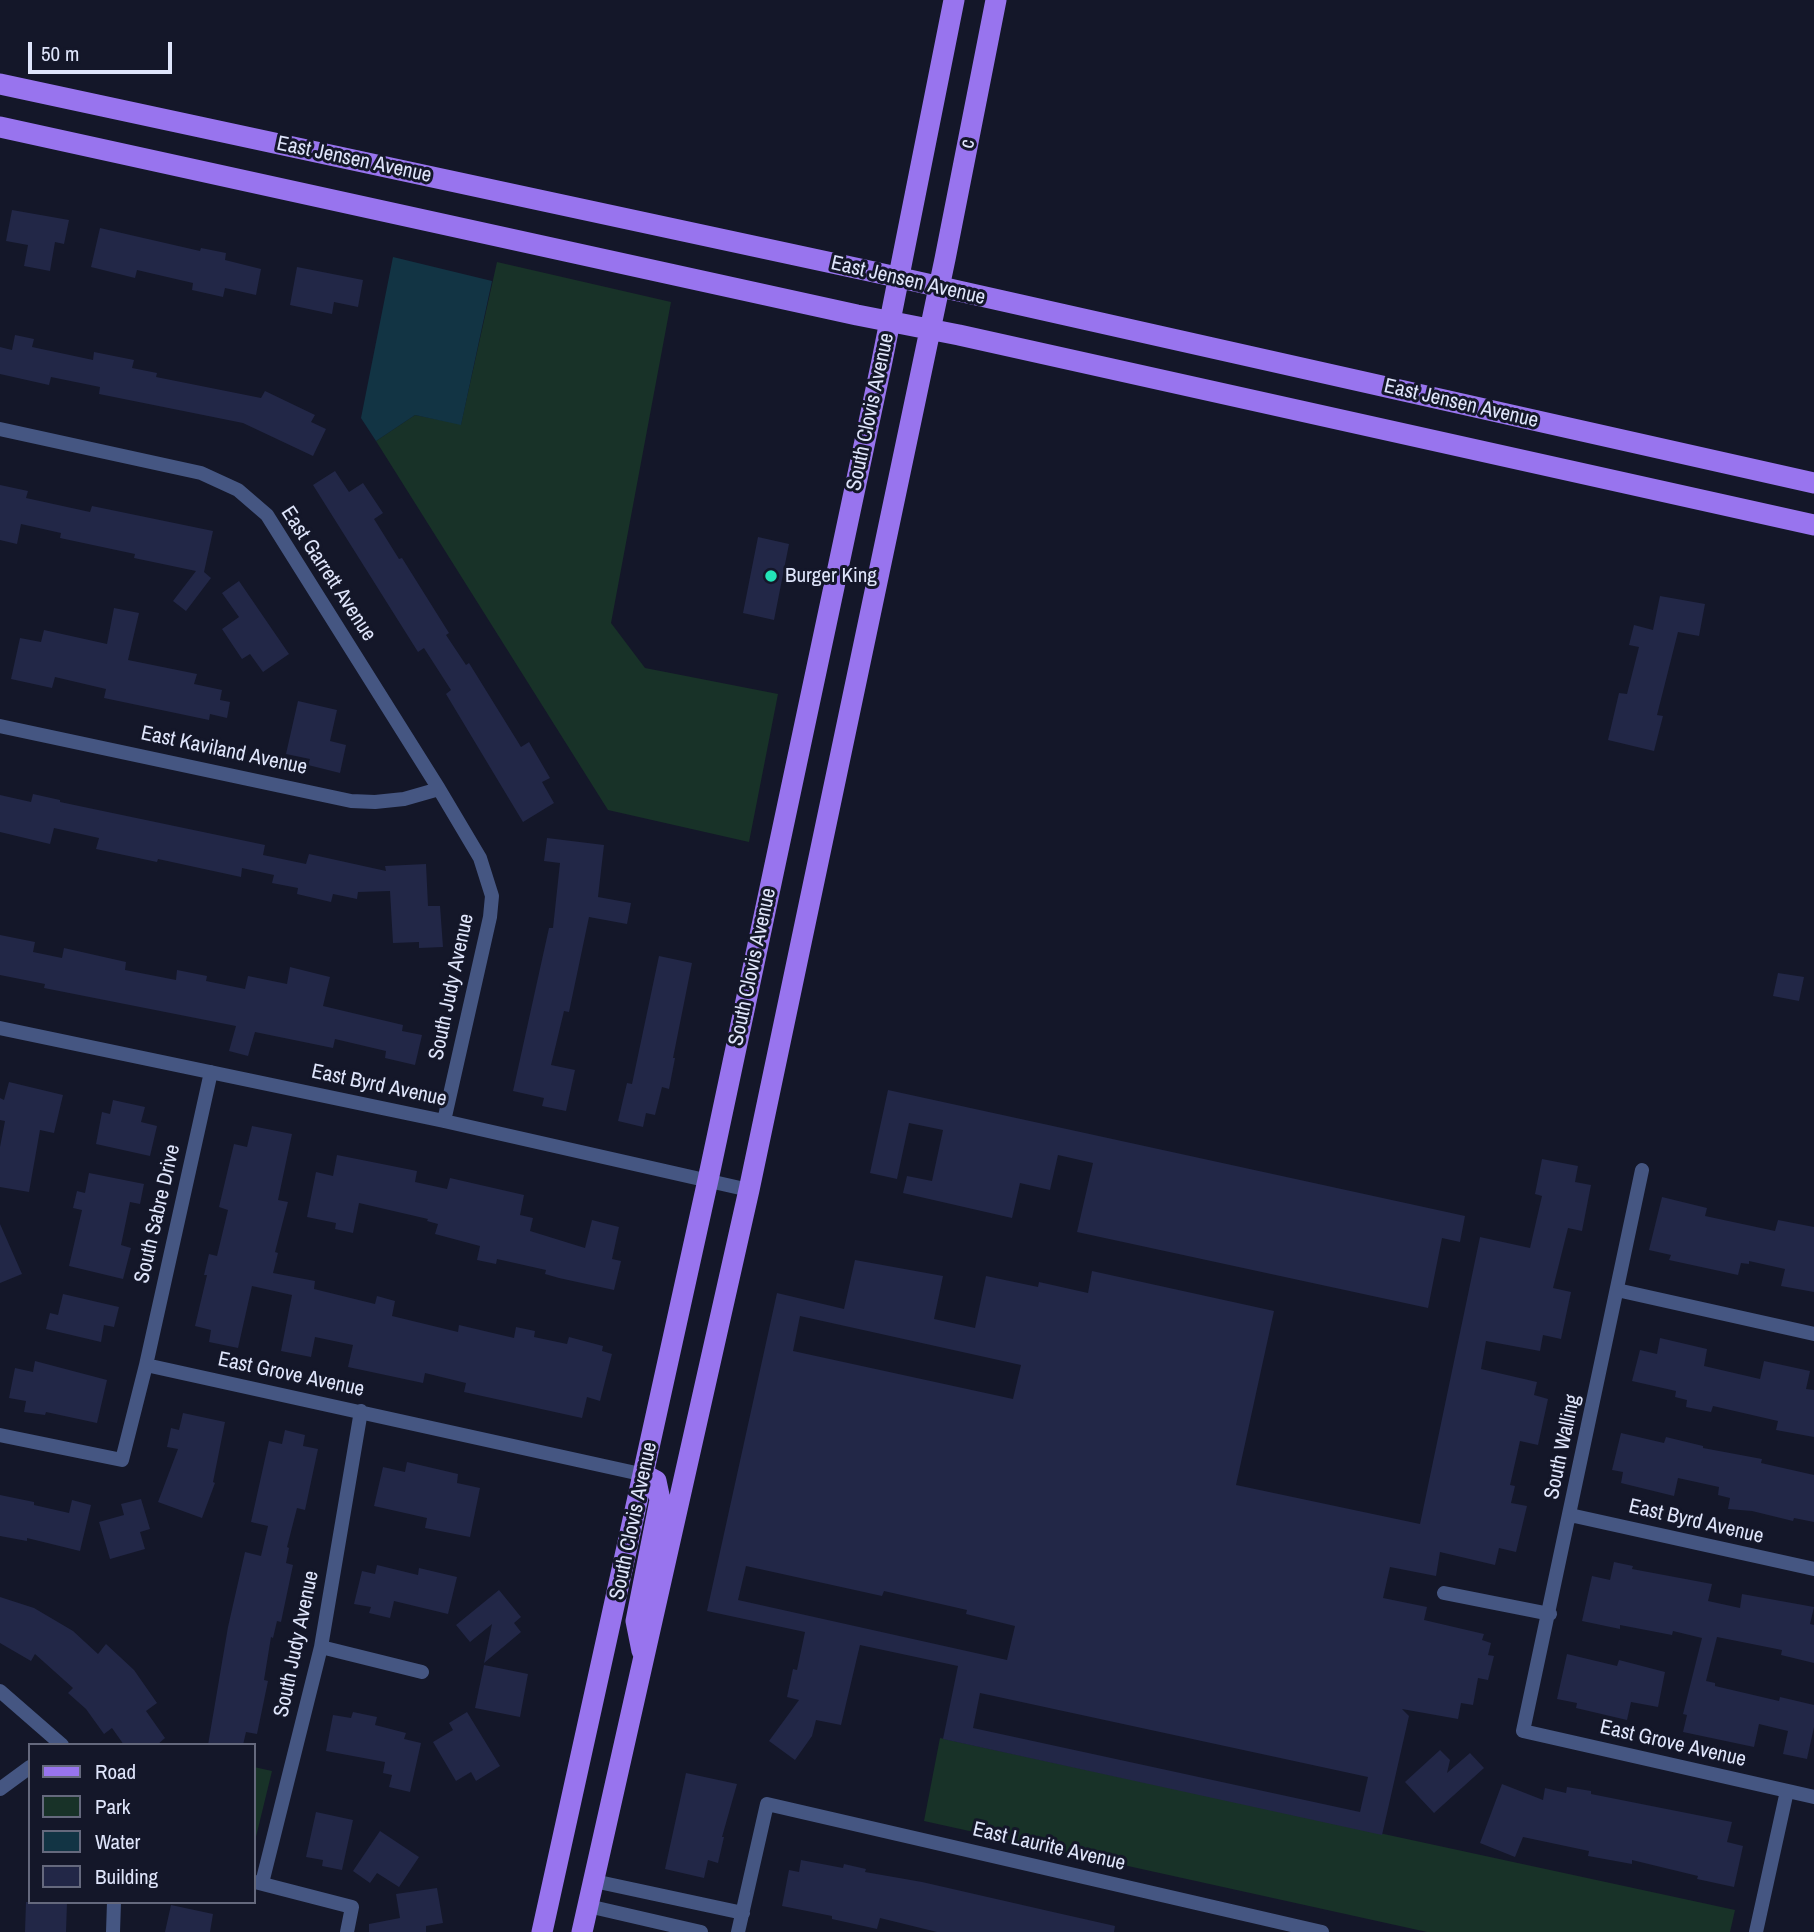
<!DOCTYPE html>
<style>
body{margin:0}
#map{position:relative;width:1814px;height:1932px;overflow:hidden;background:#141729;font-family:"Archivo Narrow",sans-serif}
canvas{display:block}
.legend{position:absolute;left:28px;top:1743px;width:228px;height:161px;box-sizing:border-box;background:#141729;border:2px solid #65697d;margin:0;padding:9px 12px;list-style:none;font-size:21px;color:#dfe5fb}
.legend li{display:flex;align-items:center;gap:14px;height:35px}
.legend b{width:35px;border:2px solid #65697d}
.scale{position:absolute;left:28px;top:42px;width:144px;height:32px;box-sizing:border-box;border:4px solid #dfe5fb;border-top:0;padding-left:9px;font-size:21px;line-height:24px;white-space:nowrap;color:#dfe5fb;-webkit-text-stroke:5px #141729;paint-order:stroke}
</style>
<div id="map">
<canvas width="1814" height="1932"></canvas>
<ul class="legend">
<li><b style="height:9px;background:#9874ee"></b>Road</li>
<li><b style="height:19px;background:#183228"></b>Park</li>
<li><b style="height:19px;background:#123444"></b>Water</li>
<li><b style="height:19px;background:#222747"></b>Building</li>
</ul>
<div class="scale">50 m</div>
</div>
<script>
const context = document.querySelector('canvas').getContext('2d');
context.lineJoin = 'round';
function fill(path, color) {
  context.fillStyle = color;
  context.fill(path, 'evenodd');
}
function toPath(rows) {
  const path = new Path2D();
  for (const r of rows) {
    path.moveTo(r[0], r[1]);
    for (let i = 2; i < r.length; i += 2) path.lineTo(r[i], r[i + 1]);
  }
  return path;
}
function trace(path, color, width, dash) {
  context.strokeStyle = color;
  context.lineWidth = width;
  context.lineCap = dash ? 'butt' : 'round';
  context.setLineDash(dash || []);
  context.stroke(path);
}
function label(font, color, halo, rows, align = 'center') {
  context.font = font + ' "Archivo Narrow",sans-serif';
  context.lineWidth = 6;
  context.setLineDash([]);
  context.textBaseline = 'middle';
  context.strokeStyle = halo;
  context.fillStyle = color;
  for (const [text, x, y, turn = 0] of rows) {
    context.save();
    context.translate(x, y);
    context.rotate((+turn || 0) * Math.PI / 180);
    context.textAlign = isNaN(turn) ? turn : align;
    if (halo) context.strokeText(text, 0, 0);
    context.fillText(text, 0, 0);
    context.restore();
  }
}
const green = toPath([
 [497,262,671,302,611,623,645,668,778,694,749,842,608,810,376,441,415,415,461,424],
 [940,1738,1735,1910,1730,1932,1427,1932,924,1821],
 [254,1767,272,1771,254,1845]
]);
const water = toPath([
 [393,257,492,281,461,425,415,415,376,441,361,418]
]);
const building = toPath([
 [12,210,69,220,64,244,55,242,50,271,24,266,28,245,6,241],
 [100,228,200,251,201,248,226,253,225,260,261,269,256,295,225,288,223,297,192,290,193,283,137,270,135,278,91,267],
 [297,267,363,280,358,307,334,302,332,314,290,305],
 [15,335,34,339,32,347,65,354,93,360,94,352,134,360,132,368,157,373,156,377,261,398,265,391,315,415,311,422,326,429,313,456,243,423,99,394,100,387,51,377,49,385,0,374,0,347,12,350],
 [335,471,349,492,363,483,383,513,374,519,399,559,402,558,449,633,446,635,466,665,469,663,521,747,529,742,550,778,542,782,554,803,523,822,446,694,451,690,424,648,418,652,313,485],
 [0,485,28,491,26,498,90,512,92,506,213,531,204,572,211,578,186,611,173,601,196,571,134,558,135,554,60,538,61,533,21,524,17,544,0,540],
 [758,537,789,544,774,620,743,613],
 [239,581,289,654,263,672,250,654,242,659,222,629,239,617,222,593],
 [1660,596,1705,604,1699,636,1678,632,1657,715,1663,716,1654,751,1608,740,1619,693,1627,694,1639,647,1629,645,1634,625,1653,630],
 [114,608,139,613,128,660,197,674,194,684,222,690,220,700,230,702,227,718,210,714,209,720,104,698,106,689,55,677,52,688,11,679,20,638,41,642,44,630,107,644],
 [298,701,337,710,330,741,346,745,340,773,308,765,310,759,286,754],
 [33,794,60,800,60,802,265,845,263,855,306,864,309,854,386,871,385,866,426,864,428,906,440,906,443,947,419,948,419,942,393,943,390,891,358,892,357,899,333,894,331,902,297,894,298,888,272,883,274,875,242,868,241,877,158,859,157,862,96,849,99,838,54,828,50,844,0,832,0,795,31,802],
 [547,838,604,845,598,897,631,903,627,924,589,917,569,1012,564,1011,551,1065,575,1070,566,1111,542,1106,544,1098,513,1091,549,928,553,928,560,863,544,861],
 [0,935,35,942,33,952,62,958,64,948,126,962,125,970,176,980,177,970,207,976,206,981,245,989,248,976,287,984,290,967,330,977,323,1006,403,1025,402,1031,422,1035,415,1065,385,1058,386,1051,335,1039,333,1048,255,1032,248,1056,229,1051,236,1026,44,988,45,984,0,975],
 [659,956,692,963,673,1058,675,1058,669,1089,662,1087,655,1115,646,1113,643,1127,618,1121,627,1083,632,1084],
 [1778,973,1804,977,1799,1001,1773,996],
 [9,1082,63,1095,54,1133,40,1130,29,1192,0,1187,0,1147,5,1121,0,1120,0,1098,4,1100],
 [888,1090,1465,1216,1460,1242,1442,1238,1428,1308,1077,1232,1093,1163,1058,1155,1050,1190,1020,1183,1012,1218,903,1193,907,1176,932,1181,943,1130,909,1123,897,1179,870,1173],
 [113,1100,145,1107,141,1122,157,1126,150,1156,96,1144,102,1112,110,1114],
 [252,1126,292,1134,278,1200,288,1202,275,1252,278,1253,273,1273,315,1281,314,1289,375,1304,377,1296,395,1301,392,1316,458,1332,459,1325,514,1338,516,1327,535,1331,534,1337,567,1344,569,1337,603,1346,602,1351,612,1354,600,1401,587,1397,582,1418,464,1392,466,1383,425,1373,423,1383,348,1367,353,1345,315,1337,311,1357,281,1351,292,1295,252,1286,238,1348,209,1342,211,1330,195,1326,207,1275,204,1275,209,1254,217,1256,228,1210,219,1207,234,1144,247,1147],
 [337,1155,417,1171,415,1182,447,1189,450,1178,524,1195,520,1215,533,1218,530,1231,585,1248,592,1220,619,1227,612,1259,621,1261,614,1290,559,1278,545,1274,546,1270,497,1259,496,1264,477,1260,480,1246,435,1234,438,1224,427,1221,428,1219,359,1203,353,1233,335,1229,336,1223,307,1217,316,1172,333,1176],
 [1542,1159,1578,1166,1575,1182,1591,1185,1582,1231,1568,1228,1553,1288,1571,1292,1561,1339,1543,1335,1540,1351,1486,1341,1481,1369,1537,1382,1534,1395,1548,1399,1538,1445,1520,1441,1510,1485,1515,1486,1511,1503,1527,1506,1516,1552,1499,1548,1495,1565,1440,1552,1436,1576,1390,1567,1383,1598,1427,1607,1424,1620,1484,1634,1482,1640,1491,1643,1488,1655,1494,1656,1488,1680,1478,1678,1473,1705,1461,1703,1458,1719,1402,1709,1409,1716,1382,1835,943,1739,958,1666,860,1645,841,1725,816,1720,812,1736,795,1760,769,1741,799,1700,787,1697,793,1669,797,1670,805,1632,707,1611,777,1293,844,1309,855,1260,943,1276,934,1319,975,1328,986,1276,1038,1287,1039,1282,1088,1293,1092,1271,1274,1311,1236,1485,1420,1524,1480,1237,1530,1248,1542,1196,1535,1194],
 [800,1316,1021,1365,1013,1399,793,1351],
 [746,1566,882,1596,884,1591,967,1610,966,1614,1015,1626,1007,1660,738,1600],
 [980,1693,1368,1777,1360,1812,973,1728],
 [89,1173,144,1184,140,1204,130,1202,121,1245,131,1248,123,1279,69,1266,82,1210,73,1208,77,1191,85,1193],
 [1662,1197,1707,1208,1705,1216,1775,1231,1778,1220,1814,1227,1814,1292,1781,1286,1785,1269,1749,1261,1749,1264,1741,1263,1738,1275,1669,1260,1671,1255,1649,1250],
 [0,1224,22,1274,0,1283],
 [63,1294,119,1307,114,1327,104,1325,101,1342,46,1329,50,1313,58,1315],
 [1660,1338,1707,1349,1704,1366,1760,1379,1764,1361,1810,1371,1806,1389,1814,1390,1814,1437,1776,1430,1778,1421,1713,1406,1711,1412,1686,1407,1687,1400,1675,1397,1676,1391,1632,1381,1640,1350,1657,1354],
 [35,1361,107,1380,97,1423,46,1412,45,1415,24,1412,26,1401,9,1398,15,1368,33,1372],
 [183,1413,225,1422,213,1482,215,1483,202,1518,158,1502,178,1449,167,1447,171,1428,179,1430],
 [285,1430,305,1435,303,1446,318,1449,305,1510,297,1508,287,1547,289,1548,286,1563,293,1565,281,1622,277,1621,273,1638,271,1637,264,1680,268,1681,257,1734,246,1732,243,1745,208,1745,228,1627,245,1552,261,1556,268,1526,251,1522,269,1441,282,1444],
 [1621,1433,1664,1443,1666,1437,1703,1446,1703,1448,1762,1459,1761,1463,1814,1475,1814,1522,1794,1518,1793,1521,1752,1511,1728,1509,1730,1498,1718,1495,1719,1487,1678,1478,1674,1496,1621,1483,1623,1472,1612,1470],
 [407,1462,458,1474,457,1483,480,1488,470,1537,425,1528,427,1518,374,1506,383,1467,405,1472],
 [0,1495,34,1502,34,1505,69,1513,72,1500,91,1505,80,1551,27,1538,27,1541,0,1536],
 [141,1499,150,1529,140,1532,145,1549,110,1559,99,1522,124,1515,121,1504],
 [1614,1562,1633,1566,1632,1569,1712,1584,1708,1601,1740,1608,1742,1594,1814,1607,1810,1624,1814,1625,1814,1663,1781,1655,1782,1650,1717,1637,1706,1681,1715,1683,1715,1686,1779,1701,1780,1697,1814,1705,1814,1727,1807,1759,1783,1754,1788,1731,1759,1724,1754,1747,1683,1732,1687,1715,1683,1714,1702,1638,1673,1631,1672,1635,1620,1625,1620,1629,1582,1621,1592,1576,1610,1580],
 [377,1565,418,1575,419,1568,457,1577,448,1614,394,1601,390,1618,369,1613,371,1607,354,1604,362,1571,375,1574],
 [499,1590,521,1617,514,1623,521,1632,484,1663,492,1624,470,1642,456,1625],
 [0,1597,34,1608,73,1631,98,1654,106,1644,134,1670,157,1703,146,1711,165,1738,157,1745,124,1745,112,1728,104,1734,86,1709,68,1693,73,1688,35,1654,31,1661,0,1643],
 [1567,1654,1617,1666,1619,1660,1665,1672,1658,1707,1631,1702,1627,1720,1576,1708,1577,1703,1557,1699],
 [484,1665,528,1674,520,1717,475,1708],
 [353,1712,377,1717,375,1725,406,1733,404,1739,421,1743,410,1792,389,1787,392,1775,383,1773,385,1762,326,1751,333,1715,351,1718],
 [467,1712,500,1766,476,1781,471,1772,456,1781,433,1742,453,1730,449,1723],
 [1440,1750,1450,1760,1447,1773,1470,1753,1484,1768,1434,1813,1405,1782],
 [686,1773,737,1784,722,1837,724,1837,718,1863,708,1860,704,1878,665,1869],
 [1502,1784,1543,1800,1545,1788,1566,1793,1567,1787,1591,1791,1591,1794,1732,1822,1727,1842,1743,1846,1734,1887,1697,1879,1698,1876,1632,1860,1632,1864,1588,1856,1589,1851,1523,1837,1515,1857,1480,1843],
 [316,1812,353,1820,342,1870,322,1866,323,1860,306,1857],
 [380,1831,419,1857,399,1887,377,1873,370,1883,353,1871],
 [801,1860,843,1868,844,1864,866,1869,865,1872,922,1882,1053,1912,1115,1926,1114,1932,937,1932,880,1918,877,1929,832,1919,832,1916,782,1906,789,1870,799,1872],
 [437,1888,443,1923,426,1926,426,1932,369,1932,369,1924,400,1918,396,1894],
 [26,1902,67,1902,66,1932,25,1932],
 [171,1905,213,1914,210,1932,165,1932]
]);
const street = toPath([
 [0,429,201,473,238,490,267,515,439,789,480,858,492,896,490,917,444,1121],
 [0,726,351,801,375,802,404,799,439,789],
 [0,1028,444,1121,749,1190],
 [1642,1170,1523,1731,1814,1797],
 [1617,1290,1814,1334],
 [146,1365,211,1072],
 [0,1435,122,1460,146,1365,645,1475],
 [1570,1515,1814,1569],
 [1444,1593,1550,1614],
 [321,1647,422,1672],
 [0,1691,62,1745],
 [0,1789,30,1767],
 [594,1881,743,1913],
 [255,1882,352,1907,347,1932],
 [262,1883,321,1647,361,1411],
 [588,1906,701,1932],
 [113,1932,114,1902],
 [738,1932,767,1804,1322,1932],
 [1756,1932,1787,1791]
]);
const primary = toPath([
 [0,84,874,272,1814,483],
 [0,127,857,315,959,335,1814,525],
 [642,1651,636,1621,660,1500,656,1481,645,1475],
 [542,1932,708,1180,882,361,954,0],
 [582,1932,749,1190,945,259,996,0]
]);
const markers = [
 [771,576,7,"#23e4b8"]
];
const streetNames = [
 ["c",968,144,-79],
 ["East Jensen Avenue",354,160,12],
 ["East Jensen Avenue",908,281,13],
 ["East Jensen Avenue",1461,404,13],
 ["South Clovis Avenue",871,412,-78],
 ["East Garrett Avenue",328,574,57],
 ["East Kaviland Avenue",224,751,12],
 ["South Clovis Avenue",753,967,-78],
 ["South Judy Avenue",452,987,-78],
 ["East Byrd Avenue",379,1086,12],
 ["South Sabre Drive",158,1214,-77],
 ["East Grove Avenue",291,1375,12],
 ["South Walling",1563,1447,-78],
 ["South Clovis Avenue",634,1521,-78],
 ["East Byrd Avenue",1696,1522,13],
 ["South Judy Avenue",297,1644,-78],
 ["East Grove Avenue",1673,1744,13],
 ["East Laurite Avenue",1049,1847,13]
];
const poiNames = [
 ["Burger King",785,576]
];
fill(green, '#183228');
fill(water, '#123444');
fill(building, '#222747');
trace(street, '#455682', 14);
trace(primary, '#9874ee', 21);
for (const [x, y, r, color] of markers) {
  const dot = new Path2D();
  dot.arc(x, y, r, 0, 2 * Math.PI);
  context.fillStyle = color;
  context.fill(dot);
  trace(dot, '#141729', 2.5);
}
label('21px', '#dfe5fb', '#141729', streetNames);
label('21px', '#dfe5fb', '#141729', poiNames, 'left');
</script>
